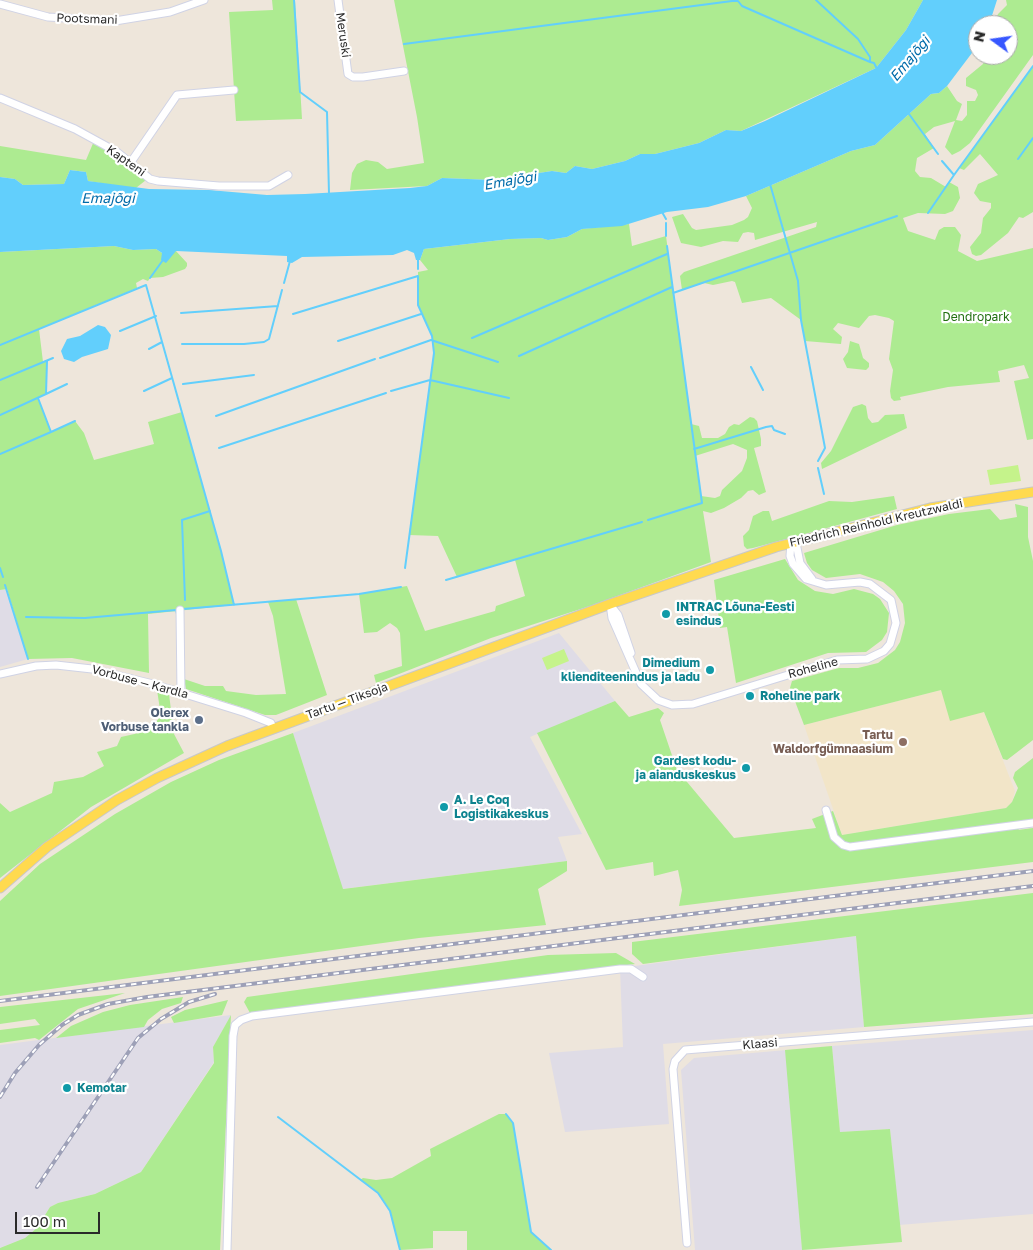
<!DOCTYPE html>
<meta charset="utf-8">
<style>
body{margin:0}
#map{position:relative;width:1033px;height:1250px;overflow:hidden;background:#eee6db;font-family:"Golos Text",sans-serif}
canvas{display:block}
.north{position:absolute;left:968px;top:15px;width:50px;height:50px;box-sizing:border-box;background:#fff;border:1px solid #aaa;border-radius:50%;rotate:284deg;font-size:14px;font-weight:700;line-height:20px;text-align:center;color:#2a2a2a}
.north::after{content:'';display:block;margin:auto;width:18px;height:22px;background:#3757ff;clip-path:polygon(50% 0,100% 100%,50% 72%,0 100%)}
.scale{position:absolute;left:15px;top:1212px;width:85px;height:22px;box-sizing:border-box;border:2px solid #2a2a2a;border-top:0;padding-left:6px;font-size:15px;line-height:18px;white-space:nowrap;color:#2a2a2a;-webkit-text-stroke:4px #fff;paint-order:stroke}
</style>
<div id="map">
<canvas width="1033" height="1250"></canvas>
<div class="north">N</div>
<div class="scale">100 m</div>
</div>
<script>
const context = document.querySelector('canvas').getContext('2d');
context.lineJoin = 'round';
function fill(path, color) {
  context.fillStyle = color;
  context.fill(path, 'evenodd');
}
function toPath(rows) {
  const path = new Path2D();
  for (const r of rows) {
    path.moveTo(r[0], r[1]);
    for (let i = 2; i < r.length; i += 2) path.lineTo(r[i], r[i + 1]);
  }
  return path;
}
function trace(path, color, width, dash) {
  context.strokeStyle = color;
  context.lineWidth = width;
  context.lineCap = dash ? 'butt' : 'round';
  context.setLineDash(dash || []);
  context.stroke(path);
}
function label(font, color, halo, rows, align = 'center') {
  context.font = font + ' "Golos Text",sans-serif';
  context.lineWidth = 4.5;
  context.setLineDash([]);
  context.textBaseline = 'middle';
  context.strokeStyle = halo;
  context.fillStyle = color;
  for (const [text, x, y, turn = 0] of rows) {
    context.save();
    context.translate(x, y);
    context.rotate((+turn || 0) * Math.PI / 180);
    context.textAlign = isNaN(turn) ? turn : align;
    if (halo) context.strokeText(text, 0, 0);
    context.fillText(text, 0, 0);
    context.restore();
  }
}
const industrial = toPath([
 [7,589,28,659,0,667,0,590],
 [559,633,629,718,615,701,530,737,582,834,558,837,567,861,342,889,293,733],
 [856,936,864,1027,663,1044,669,1124,565,1132,549,1053,623,1047,620,968],
 [231,1015,213,1047,214,1062,141,1172,95,1194,58,1203,50,1207,37,1228,25,1238,0,1248,0,1045],
 [1033,1030,1033,1214,899,1225,890,1129,840,1132,832,1046],
 [787,1050,802,1250,695,1250,681,1070,694,1058]
]);
const education = toPath([
 [972,682,1015,791,1012,802,1006,808,842,835,804,725]
]);
const green = toPath([
 [272,0,295,0,302,119,236,121,229,12,273,10],
 [394,0,923,0,906,30,876,68,741,131,726,130,699,143,655,154,640,154,625,161,592,169,575,166,566,173,552,171,493,180,442,178,427,186,350,190,352,173,357,164,366,160,378,162,387,169,424,163,417,117],
 [1006,0,1033,0,1033,55,970,143,960,151,952,155,945,147,955,121,934,127,925,134,934,148,917,158,915,171,920,177,931,178,946,187,949,182,958,187,960,198,953,211,945,214,918,213,903,218,908,231,935,240,939,230,944,227,955,227,961,235,958,251,977,261,1033,248,1033,439,1027,440,1014,381,1029,378,1024,365,998,371,1000,382,948,387,900,397,901,400,894,401,891,398,890,391,893,370,889,359,894,321,889,318,875,315,869,316,859,328,838,323,833,329,842,337,841,344,805,341,801,320,771,298,742,303,735,282,732,281,713,285,704,283,682,290,680,276,684,272,816,227,817,222,755,240,754,233,748,232,743,233,738,242,723,241,701,247,681,243,672,217,683,214,692,228,696,230,732,225,744,220,748,217,752,208,746,196,851,151,875,145,931,94,939,93,947,86,957,101,962,104,956,120,962,121,967,115,967,101,975,101,978,95,976,90,966,86,966,78,983,64,987,55,1008,55,1008,25,993,25,998,14,1007,5],
 [1033,66,1033,212,1023,218,1019,217,1008,233,981,255,976,256,972,254,970,247,981,233,983,218,991,208,991,203,980,201,974,193,978,184,998,175,980,154,964,170,959,168],
 [94,141,147,178,146,180,136,188,106,184,88,181,86,172,70,170,64,184,23,185,15,179,0,177,0,146,86,160],
 [629,224,632,246,666,236,691,424,699,426,702,438,718,438,725,434,729,427,734,424,739,425,750,417,754,418,757,421,761,439,761,446,754,448,766,492,759,495,753,490,748,491,741,498,724,508,711,513,703,511,711,562,590,606,491,638,376,683,374,675,402,666,400,633,397,628,390,623,377,632,364,633,359,594,407,586,425,631,495,611,496,606,525,596,515,560,457,577,438,536,409,535,434,353,432,336,418,305,418,272,428,270,420,260,424,249,510,239,541,238,548,240,567,237,582,229],
 [733,444,747,450,747,458,742,471,722,490,720,496,715,498,701,496,695,456],
 [114,246,133,250,156,249,162,253,176,251,187,263,187,266,185,269,163,277,150,278,148,281,143,279,136,283,137,288,39,329,43,362,47,361,46,394,38,398,51,432,75,421,84,433,94,460,154,444,148,422,182,412,221,551,234,605,148,614,149,673,72,658,28,659,7,589,0,590,0,252],
 [850,341,859,344,863,358,869,363,869,367,866,370,847,368,843,359,848,352],
 [862,404,866,406,868,418,872,423,878,422,885,415,904,414,907,428,822,469,821,463,831,451,853,407],
 [894,496,897,509,753,548,747,549,744,546,743,536,749,530,753,516,763,511,769,511,772,521,829,501,852,502],
 [1015,504,1028,507,1028,537,1033,561,1033,740,1007,760,1003,759,984,712,950,721,941,690,804,725,790,688,792,681,839,668,858,668,878,663,895,650,900,642,905,623,903,604,894,591,883,582,860,574,826,578,812,570,807,563,804,553,897,525,949,514,990,509,1000,520,1017,517],
 [785,559,798,580,815,591,833,594,854,589,873,594,880,599,889,613,887,632,882,640,866,652,828,653,736,683,727,627,720,628,714,580],
 [296,599,327,695,276,715,265,715,186,689,184,679,205,686,223,686,226,691,256,695,286,694,273,616,268,602],
 [157,690,169,694,174,734,184,753,91,807,0,878,0,803,10,812,52,793,54,782,83,777,104,766,97,752,117,746,121,737,148,731,161,716],
 [615,701,629,717,658,708,664,713,660,720,677,770,734,838,816,828,812,819,833,811,842,835,1006,808,1012,802,1018,788,1013,778,1015,772,1033,758,1033,819,1018,830,1033,828,1033,862,679,906,682,890,678,870,654,876,653,862,606,870,537,733],
 [293,733,343,889,567,861,567,871,538,889,546,925,419,938,0,996,0,901,40,864,115,814,171,782,219,760],
 [1033,893,1033,1014,864,1027,856,936,643,964,632,954,632,942],
 [616,953,635,964,250,1013,244,1002,247,997,548,955],
 [125,993,78,1009,39,1040,35,1038,0,1043,0,1030,40,1025,35,1019,0,1024,0,1007],
 [183,997,181,1003,162,1009,148,1020,144,1027,56,1038,71,1026,103,1012,130,1005],
 [228,1000,222,1015,174,1023,171,1017,185,1010],
 [231,1015,220,1250,0,1250,0,1248,25,1238,37,1228,50,1207,58,1203,95,1194,141,1172,214,1063,213,1047],
 [832,1046,840,1132,890,1129,902,1242,802,1250,785,1050],
 [499,1114,506,1114,513,1123,531,1232,551,1250,467,1250,467,1231,433,1231,433,1248,400,1250,390,1210,378,1193,360,1180,363,1178,376,1180,392,1178,431,1156,430,1149]
]);
const pitch = toPath([
 [1018,465,1021,481,990,485,987,470],
 [564,649,569,661,547,670,542,658]
]);
const water = toPath([
 [923,0,997,0,989,25,978,25,978,45,947,86,939,93,931,94,875,145,851,151,746,196,708,207,667,212,622,226,582,229,567,237,548,240,541,238,510,239,424,249,420,260,416,260,414,253,407,250,393,255,302,257,292,263,287,262,287,256,176,251,166,263,161,260,162,253,156,249,133,250,114,246,0,252,0,177,15,179,23,185,64,184,70,170,86,172,88,181,149,189,209,190,267,195,305,194,410,188,427,186,442,178,493,180,552,171,566,173,575,166,592,169,625,161,640,154,655,154,699,143,726,130,741,131,765,121,876,68,906,30],
 [98,325,105,327,111,335,108,349,82,357,74,362,64,359,61,351,67,339,80,336]
]);
const stream = toPath([
 [294,0,300,92,327,112,329,194],
 [816,0,858,39,870,57,870,62,874,63,877,69],
 [404,44,732,1,738,1,742,6,870,62],
 [909,114,938,154],
 [1018,159,1033,138],
 [954,175,1033,66],
 [770,184,798,281,801,320,825,448,818,461],
 [662,212,666,219],
 [928,213,954,175,942,161],
 [666,236,666,223],
 [418,259,418,269],
 [150,278,163,260],
 [284,283,290,261],
 [673,293,897,216],
 [181,313,278,306],
 [293,314,418,276,418,305,432,336,434,353,405,568],
 [120,331,156,316],
 [472,338,667,254],
 [338,341,421,314],
 [182,344,244,344,264,342,269,339,282,290],
 [0,345,146,285,221,551,234,605],
 [149,349,162,342],
 [519,356,672,287],
 [380,358,431,340,498,362],
 [751,367,763,390],
 [0,380,53,358],
 [183,384,254,375],
 [144,391,172,378],
 [391,391,430,380,509,398],
 [46,394,67,384],
 [0,415,46,394,47,361],
 [216,416,375,359],
 [51,432,75,421],
 [219,448,386,393],
 [694,449,766,427,772,426,774,430,785,434],
 [0,454,51,432,38,398],
 [818,468,824,494],
 [648,520,702,503,667,246],
 [0,568,3,577],
 [446,580,642,522],
 [5,585,28,659],
 [185,600,182,520,210,511],
 [183,609,359,594,401,587],
 [26,617,85,618,176,610,177,614],
 [506,1114,513,1123,531,1232,551,1250],
 [278,1117,378,1193,390,1211,400,1250]
]);
const minor = toPath([
 [338,0,348,74,353,77,363,77,404,71],
 [0,4,48,17,115,21,170,12,204,0],
 [0,98,75,129,117,152,150,179,158,181,219,186,269,186,288,175],
 [131,162,177,95,234,90],
 [791,543,797,548,800,563,812,579],
 [610,604,612,618,641,684,658,700,672,705,693,704,837,660,867,659,884,651,890,644,896,623,891,600,870,584,860,582,826,585,806,579,793,564,790,556,791,543],
 [611,606,618,615,631,653],
 [180,610,181,693],
 [0,674,36,666,56,665,92,669,153,684,246,713,271,723,273,728],
 [826,810,834,837,843,845,850,847,1033,823],
 [687,1243,673,1069,675,1061,685,1050,1033,1022],
 [227,1250,233,1036,235,1025,241,1020,252,1016,620,969,631,969,643,977]
]);
const major = toPath([
 [0,888,47,847,117,800,157,778,227,746,610,604,776,547,930,508,1033,492]
]);
const rail = toPath([
 [0,1001,1033,871],
 [0,1097,15,1073,39,1045,62,1025,78,1015,108,1004,147,997,1033,886],
 [37,1187,138,1038,161,1019,189,1002,215,994]
]);
const markers = [
 [666,614,5,"#0f9aa8"],
 [710,670,5,"#0f9aa8"],
 [750,696,5,"#0f9aa8"],
 [199,720,5,"#5c6f8a"],
 [903,742,5,"#8d6e63"],
 [746,768,5,"#0f9aa8"],
 [444,807,5,"#0f9aa8"],
 [67,1088,5,"#0f9aa8"]
];
const streetNames = [
 ["Pootsmani",87,19,2],
 ["Meruski",343,35,82],
 ["Kapteni",126,161,35],
 ["Friedrich Reinhold Kreutzwaldi",876,523,-13],
 ["Roheline",813,668,-15],
 ["Vorbuse — Kardla",140,682,15],
 ["Tartu — Tiksoja",347,701,-20],
 ["Klaasi",760,1044,-5]
];
const parkNames = [
 ["Dendropark",976,317]
];
const cultureNames = [
 ["INTRAC Lõuna-Eesti",676,607],
 ["esindus",676,621],
 ["Dimedium",700,663,"right"],
 ["klienditeenindus ja ladu",700,677,"right"],
 ["Roheline park",760,696],
 ["Gardest kodu-",736,761,"right"],
 ["ja aianduskeskus",736,775,"right"],
 ["A. Le Coq",454,800],
 ["Logistikakeskus",454,814],
 ["Kemotar",77,1088]
];
const serviceNames = [
 ["Olerex",189,713],
 ["Vorbuse tankla",189,727]
];
const educationNames = [
 ["Tartu",893,735],
 ["Waldorfgümnaasium",893,749]
];
const waterNames = [
 ["Emajõgi",910,59,-50],
 ["Emajõgi",510,181,-10],
 ["Emajõgi",108,199]
];
fill(industrial, '#dfdce6');
fill(education, '#f2e5c8');
fill(green, '#adeb91');
fill(pitch, '#c5f38b');
fill(water, '#62cffc');
trace(stream, '#62cffc', 2);
trace(minor, '#d0d3e5', 9);
trace(major, '#c8c8c8', 11);
trace(minor, '#fff', 7);
trace(major, '#ffda4f', 9);
trace(rail, '#9da0b7', 4);
trace(rail, '#fff', 2, [5.5]);
for (const [x, y, r, color] of markers) {
  const dot = new Path2D();
  dot.arc(x, y, r, 0, 2 * Math.PI);
  context.fillStyle = color;
  context.fill(dot);
  trace(dot, '#fff', 2);
}
label('12px', '#2a2a2a', '#fff', streetNames);
label('12px', '#237012', '#fff', parkNames);
label('bold 12px', '#0d838f', '#fff', cultureNames, 'left');
label('bold 12px', '#4e5e75', '#fff', serviceNames, 'right');
label('bold 12px', '#785e54', '#fff', educationNames, 'right');
label('italic 14px', '#006ba9', '#fff', waterNames);
</script>
